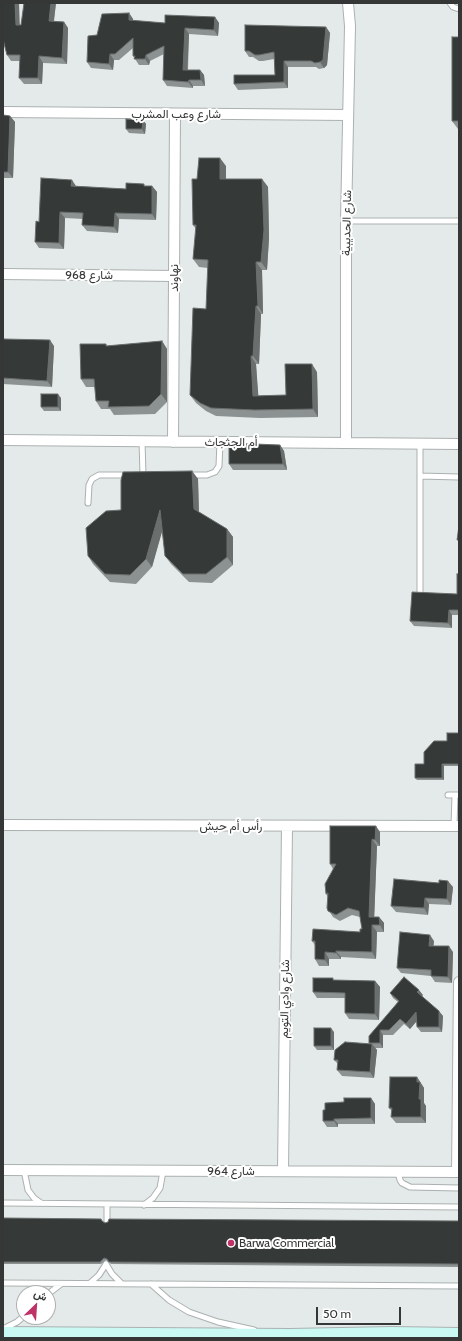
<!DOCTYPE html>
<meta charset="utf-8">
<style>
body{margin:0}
#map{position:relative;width:462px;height:1341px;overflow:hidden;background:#e4eae9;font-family:Cabin,Vazirmatn,sans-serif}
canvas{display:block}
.frame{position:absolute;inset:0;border:4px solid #343736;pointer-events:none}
.north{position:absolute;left:16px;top:1285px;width:40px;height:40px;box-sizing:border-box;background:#fff;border:1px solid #aeafaf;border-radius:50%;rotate:25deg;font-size:11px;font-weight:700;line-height:16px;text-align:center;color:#343736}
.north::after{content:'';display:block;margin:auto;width:14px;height:18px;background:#be3267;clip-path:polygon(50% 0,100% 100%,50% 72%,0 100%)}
.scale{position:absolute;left:316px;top:1307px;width:85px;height:18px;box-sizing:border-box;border:2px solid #343736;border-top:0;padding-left:5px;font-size:12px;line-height:14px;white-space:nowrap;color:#343736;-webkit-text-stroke:3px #fff;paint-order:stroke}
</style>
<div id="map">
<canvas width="462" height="1341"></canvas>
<div class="frame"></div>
<div class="north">ش</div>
<div class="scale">50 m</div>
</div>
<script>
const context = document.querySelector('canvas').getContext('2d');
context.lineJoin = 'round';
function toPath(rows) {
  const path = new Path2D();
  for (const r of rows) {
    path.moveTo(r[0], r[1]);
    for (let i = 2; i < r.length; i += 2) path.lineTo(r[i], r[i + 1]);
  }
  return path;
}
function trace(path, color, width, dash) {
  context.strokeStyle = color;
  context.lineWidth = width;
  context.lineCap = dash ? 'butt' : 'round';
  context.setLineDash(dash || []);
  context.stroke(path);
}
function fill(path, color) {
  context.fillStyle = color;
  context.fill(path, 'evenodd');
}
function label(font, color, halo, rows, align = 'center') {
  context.font = font + ' Cabin,Vazirmatn,sans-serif';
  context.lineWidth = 4;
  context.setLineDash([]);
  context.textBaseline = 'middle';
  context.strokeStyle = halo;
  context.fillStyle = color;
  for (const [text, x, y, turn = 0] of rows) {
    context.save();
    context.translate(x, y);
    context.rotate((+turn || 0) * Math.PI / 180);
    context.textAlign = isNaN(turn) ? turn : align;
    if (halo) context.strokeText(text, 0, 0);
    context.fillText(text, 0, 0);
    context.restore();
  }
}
const lane = toPath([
 [450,3,453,7,459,9],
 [346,221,459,221],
 [142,441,143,475],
 [188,475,207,475,215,472,219,466,220,442],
 [420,476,459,477],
 [88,503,89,485,92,479,99,475,128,475],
 [420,593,420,444],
 [448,795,459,795],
 [454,826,455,795],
 [24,1170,28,1190,34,1198,41,1203],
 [398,1172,400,1180,402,1183,410,1187,459,1188],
 [3,1203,459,1207],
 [144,1205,153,1198,160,1188,163,1171],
 [107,1221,107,1204],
 [3,1283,459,1286],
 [90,1283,99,1275,106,1264,112,1274,121,1283],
 [151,1284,169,1300,189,1312,218,1322,254,1330],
 [48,1294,61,1284],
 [3,1329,17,1322,24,1316]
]);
const street = toPath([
 [3,112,348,115],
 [3,274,174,276],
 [3,440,459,444],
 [173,442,175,114],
 [346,443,346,221,350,26,348,3],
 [3,825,459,826],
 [3,1170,459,1172],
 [283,1171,287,826],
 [457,1172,459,982]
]);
const secondary = toPath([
 [3,1334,290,1336,391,1334,459,1335]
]);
const wall = toPath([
 [3,3,20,25,21,25,24,3,56,3,54,21,64,22,68,28,67,64,43,63,42,84,24,84,19,78,20,61,11,61,7,55,3,41,3,42],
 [129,13,133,19,133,21,165,23,215,17,219,23,218,36,189,34,188,70,200,70,204,75,205,86,193,86,193,88,167,86,163,80,164,54,150,61,149,65,139,65,133,56,133,48,119,60,114,60,113,70,91,68,87,62,97,35],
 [326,27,330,33,327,65,324,68,319,69,316,67,288,67,288,88,238,90,234,84,275,75,274,59,263,61,259,61,253,57,249,57,245,51],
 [459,37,459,129,458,129,452,121],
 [3,115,10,116,15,122,13,178,3,178],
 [143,120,146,124,145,134,129,133,126,129],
 [226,166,226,179,262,179,268,187,269,238,267,270,262,270,263,314,261,314,259,364,256,364,258,396,286,395,317,372,318,417,260,418,216,416,206,411,196,403,190,395,206,309,208,268,199,267,193,259,196,229,193,225,197,179],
 [76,186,126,189,146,186,152,186,157,192,156,220,119,219,118,233,87,231,82,225,83,219,65,218,64,249,39,248,35,242,39,222],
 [3,339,54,346,52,387,3,384],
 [162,341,167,349,167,402,155,414,114,415,110,409,101,409,96,401,95,387,86,387,81,379,106,344,107,346],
 [61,398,61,411,44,411,41,407],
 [280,445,284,451,287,470,233,470,229,464],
 [192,471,198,479,199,513,227,529,233,537,233,565,212,583,189,582,171,564,165,556,162,530,152,567,136,584,110,582,93,564,88,556,121,510],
 [459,574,459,615,452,615,452,628,414,626,410,621,457,594],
 [459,733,459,766,444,766,444,780,417,780,415,778,424,764,447,741],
 [380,832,380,846,377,846,374,917,379,917,384,923,384,932,377,932,376,959,341,957,341,959,329,959,329,966,319,966,315,959,315,945,312,941,360,932,362,929,360,917,352,915,340,921,333,917,327,908,328,897,326,894,333,869,330,864],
 [453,887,451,905,429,904,428,915,396,912,391,906],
 [434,941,433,946,453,952,452,983,435,982,431,976,401,973,397,968],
 [335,980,375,981,380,987,379,1020,349,1019,345,1013,345,998,317,998,313,992],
 [390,993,423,995,422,996,443,1016,442,1032,421,1032,417,1027,417,1021,410,1029,404,1024,393,1035,383,1035,383,1048,375,1048,377,1050,374,1078,342,1076,337,1070,338,1064,334,1060,370,1044,369,1043,398,1002,393,998],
 [334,1032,334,1050,317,1050,314,1046],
 [417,1077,424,1088,424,1103,426,1106,426,1123,396,1123,391,1117,392,1111,389,1108],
 [371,1098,375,1104,375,1124,338,1124,338,1127,327,1127,323,1121,325,1110,344,1102],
 [3,1218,101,1219,103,1222,105,1223,459,1221,459,1267,111,1264,108,1261,106,1260,101,1264,3,1264]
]);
const shadedWall = toPath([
 [15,3,19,3,20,31,16,25],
 [51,3,56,3,53,27,49,21],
 [129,13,133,19,133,26,129,20],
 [215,17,219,23,218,36,214,30],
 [64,22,68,28,67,64,62,58],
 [326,27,330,33,327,65,324,68,320,62],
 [185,28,189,34,187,76,183,70],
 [110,54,114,60,113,70,109,64],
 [146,55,150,61,149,65,145,59],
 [39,56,43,63,42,84,38,78],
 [284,61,288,67,288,88,284,82],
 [200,70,204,75,205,86,201,80],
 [189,80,193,86,193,88,188,82],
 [10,116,15,122,13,178,8,172],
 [143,120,146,124,145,134,142,129],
 [220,158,226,166,226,187,220,179],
 [262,179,268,187,269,238,267,270,261,262],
 [72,180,76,186,71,186],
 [152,186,157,192,156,220,152,214],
 [60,212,65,218,64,249,59,243],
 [115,213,119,219,118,233,114,227],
 [256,262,262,270,263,314,258,306],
 [256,306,261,314,259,364,253,356],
 [50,340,54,346,52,387,47,381],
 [162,341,167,349,167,402,161,394],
 [251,356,256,364,259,404,253,396],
 [312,364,317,372,318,417,313,409],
 [58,394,61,398,61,411,58,407],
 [280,445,284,451,287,470,283,464],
 [192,471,198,479,199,517,194,509],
 [160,510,166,518,152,567,146,559],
 [227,529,233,537,233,565,227,557],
 [449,610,452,615,452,628,448,623],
 [442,764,444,766,444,780,442,778],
 [376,826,380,832,380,846,375,840],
 [372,839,377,846,374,923,369,917],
 [448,881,453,887,451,905,447,899],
 [425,898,429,904,428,915,424,908],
 [379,917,384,923,384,932,380,925],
 [372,925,377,932,376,959,372,952],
 [430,935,434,941,433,952,429,946],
 [449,946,453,952,452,983,448,977],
 [336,951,341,957,341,959,336,953],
 [325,952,329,959,329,966,325,960],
 [375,981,380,987,379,1020,375,1014],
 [419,990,423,995,421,997,417,992],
 [439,1011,443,1016,442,1032,439,1027],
 [416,1012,420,1017,410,1029,406,1024],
 [331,1028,334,1032,334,1050,331,1046],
 [380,1030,383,1035,383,1048,380,1043],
 [372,1044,377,1050,374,1078,370,1072],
 [417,1077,424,1088,424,1103,426,1106,426,1123,421,1117,419,1099,417,1082],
 [371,1098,375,1104,375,1124,371,1118],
 [334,1119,338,1124,338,1127,334,1121]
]);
const building = toPath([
 [3,3,15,3,16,25,21,25,24,3,51,3,49,21,64,22,62,58,39,56,38,78,19,78,20,55,7,55,3,39,3,3],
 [129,13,129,20,165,23,165,15,215,17,214,30,185,28,183,70,200,70,201,80,189,80,188,82,163,80,164,46,146,55,145,59,134,59,135,56,133,56,133,38,115,54,110,54,109,64,87,62,88,36,97,35,102,14,129,13],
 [245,25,326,27,323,60,320,62,315,63,311,61,284,61,284,82,234,84,234,75,275,75,274,52,259,55,255,55,249,51,245,51,245,25],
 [452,37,459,37,459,121,452,121,452,37],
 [3,115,10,116,8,172,3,172,3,115],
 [126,119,143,120,142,129,126,129,126,119],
 [199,158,220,158,220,179,262,179,264,230,261,262,256,262,258,306,256,306,253,356,251,356,253,396,286,395,285,364,312,364,313,409,255,410,211,408,200,403,190,395,193,308,206,309,208,260,193,259,196,225,193,225,192,179,197,179,199,158],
 [41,178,72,180,71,186,126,189,126,183,144,184,144,186,152,186,152,214,115,213,114,227,82,225,83,213,60,212,59,243,35,242,36,221,39,222,41,178],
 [3,339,50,340,47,381,3,378,3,339],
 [162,341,161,394,149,406,108,407,109,401,96,401,94,379,81,379,80,344,106,344,106,346,162,341],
 [41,394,58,394,58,407,41,407,41,394],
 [229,443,280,445,283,464,229,464,229,443],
 [192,471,194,509,227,529,227,557,206,574,183,574,165,556,160,510,146,559,130,575,105,574,88,556,86,528,106,511,121,510,121,480,123,472,192,471],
 [459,526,459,540,457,540,459,526],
 [457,574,459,574,459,610,449,610,448,623,410,621,412,592,457,594,457,574],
 [447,733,459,733,459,764,442,764,442,778,415,778,415,764,424,764,424,752,434,741,447,741,447,733],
 [330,826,376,826,375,840,372,839,369,917,379,917,380,925,372,925,372,952,336,951,336,953,325,952,325,960,315,959,315,941,312,941,313,929,360,932,360,929,362,929,359,911,348,908,336,915,328,911,327,908,328,893,326,894,325,884,336,864,330,864,330,826],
 [394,879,439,883,439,880,448,881,447,899,425,898,424,908,391,906,394,879],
 [400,932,430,935,429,946,449,946,448,977,431,976,431,970,397,968,400,932],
 [404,977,419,990,417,992,439,1011,439,1027,417,1027,416,1012,406,1024,400,1019,389,1030,380,1030,380,1043,369,1043,369,1036,399,1001,390,993,404,977],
 [313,978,333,978,333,980,375,981,375,1014,345,1013,345,993,313,992,313,978],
 [314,1028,331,1028,331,1046,314,1046,314,1028],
 [345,1042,372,1044,370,1072,337,1070,338,1060,334,1060,335,1050,345,1042],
 [390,1077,417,1077,417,1082,420,1082,419,1099,421,1099,421,1117,391,1117,392,1108,389,1108,390,1077],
 [344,1098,371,1098,371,1118,334,1119,334,1121,323,1121,323,1110,325,1110,325,1103,344,1102,344,1098],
 [3,1218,101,1219,102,1221,105,1223,108,1222,109,1219,459,1221,459,1264,109,1262,107,1259,104,1258,100,1262,3,1262,3,1218]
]);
const markers = [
 [231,1243,4,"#be3267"]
];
const streetNames = [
 ["شارع وعب المشرب",176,114],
 ["شارع الحديبية",347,223,-89],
 ["شارع 968",89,275],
 ["نهاوند",174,278,-90],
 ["أم الجثجاث",231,442],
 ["رأس أم حيش",231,826],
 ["شارع وادي التويم",285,999,-89],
 ["شارع 964",231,1171]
];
const poiNames = [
 ["Barwa Commercial",239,1243]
];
trace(lane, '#abb1b0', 7);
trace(street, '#abb1b0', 12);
trace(secondary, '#abb1b0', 16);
trace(lane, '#fff', 5);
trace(street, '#fff', 10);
trace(secondary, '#c9f9f2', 14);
fill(wall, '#8c9291');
fill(shadedWall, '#6a6f6e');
fill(building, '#353a39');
trace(building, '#6a6f6e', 1);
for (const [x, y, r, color] of markers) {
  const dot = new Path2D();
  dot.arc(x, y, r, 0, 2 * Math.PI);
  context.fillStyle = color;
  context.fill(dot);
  trace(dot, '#fff', 1.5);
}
label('12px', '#343736', '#fff', streetNames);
label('12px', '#343736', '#fff', poiNames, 'left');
</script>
